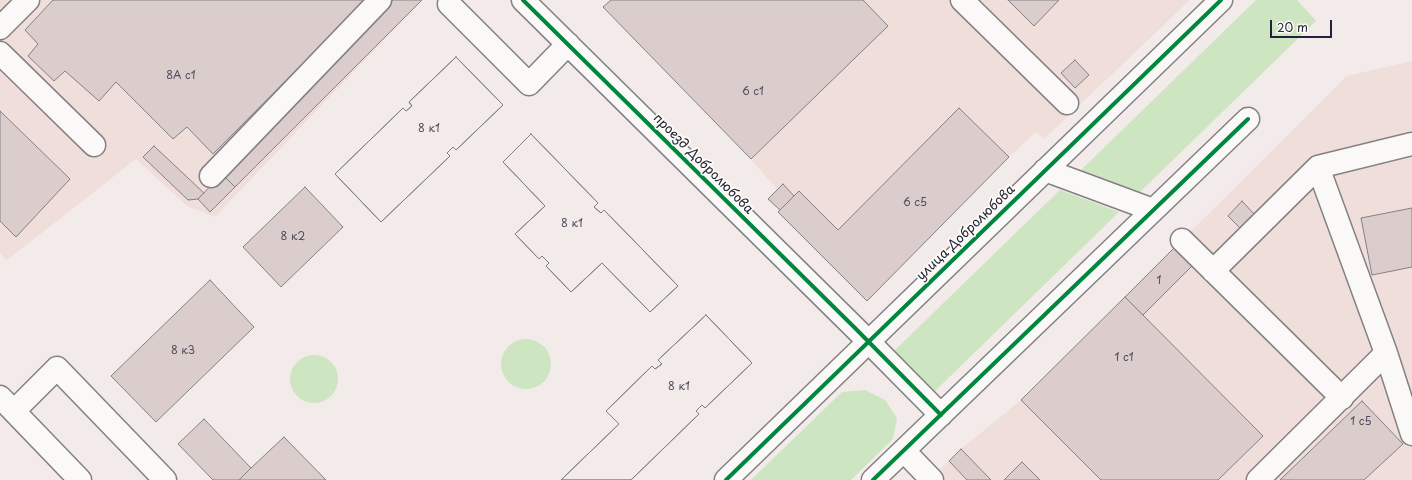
<!DOCTYPE html>
<meta charset="utf-8">
<style>
body{margin:0}
#map{position:relative;width:1412px;height:480px;overflow:hidden;background:#f2ebe9;font-family:"Playpen Sans",sans-serif}
canvas{display:block}
.scale{position:absolute;left:1270px;top:20px;width:62px;height:18px;box-sizing:border-box;border:2px solid #22223b;border-top:0;padding-left:5px;font-size:12px;line-height:14px;white-space:nowrap;color:#22223b;-webkit-text-stroke:3px #fdfcf7;paint-order:stroke}
</style>
<div id="map">
<canvas width="1412" height="480"></canvas>
<div class="scale">20 m</div>
</div>
<script>
const context = document.querySelector('canvas').getContext('2d');
context.lineJoin = 'round';
function fill(path, color) {
  context.fillStyle = color;
  context.fill(path, 'evenodd');
}
function toPath(rows) {
  const path = new Path2D();
  for (const r of rows) {
    if (r.length === 3) {
      path.moveTo(r[0] + r[2], r[1]);
      path.arc(r[0], r[1], r[2], 0, 2 * Math.PI);
      continue;
    }
    path.moveTo(r[0], r[1]);
    for (let i = 2; i < r.length; i += 2) path.lineTo(r[i], r[i + 1]);
  }
  return path;
}
function trace(path, color, width, dash) {
  context.strokeStyle = color;
  context.lineWidth = width;
  context.lineCap = dash ? 'butt' : 'round';
  context.setLineDash(dash || []);
  context.stroke(path);
}
function label(font, color, halo, rows, align = 'center') {
  context.font = font + ' "Playpen Sans",sans-serif';
  context.lineWidth = 3.5;
  context.setLineDash([]);
  context.textBaseline = 'middle';
  context.strokeStyle = halo;
  context.fillStyle = color;
  for (const [text, x, y, turn = 0] of rows) {
    context.save();
    context.translate(x, y);
    context.rotate((+turn || 0) * Math.PI / 180);
    context.textAlign = isNaN(turn) ? turn : align;
    if (halo) context.strokeText(text, 0, 0);
    context.fillText(text, 0, 0);
    context.restore();
  }
}
const built = toPath([
 [0,0,422,0,215,217,187,206,136,159,7,260,0,253],
 [611,0,1190,0,1044,139,1036,132,1009,157,867,301,778,212,780,210,768,199,777,189],
 [1412,61,1412,480,929,480,961,449,1021,400,1347,76]
]);
const green = toPath([
 [1256,0,1297,0,1316,21,1139,193,1080,171],
 [1060,190,1119,212,935,391,922,385,900,363,895,350],
 [526,364,25],
 [314,379,24],
 [865,390,885,400,897,418,893,439,851,480,751,480,842,392]
]);
const building = toPath([
 [53,0,366,0,213,154,187,127,173,139,116,82,99,101,65,71,54,81,28,56,38,44,25,30,53,0],
 [393,0,422,0,235,187,222,174,393,0],
 [611,0,863,0,888,26,751,159,603,7,611,0],
 [1008,0,1059,0,1034,26,1008,0],
 [456,57,503,105,456,150,453,147,447,153,450,156,381,222,335,174,403,108,406,111,412,106,409,102,456,57],
 [456,57,503,105,456,150,453,147,447,153,450,156,381,222,335,174,403,108,406,111,412,106,409,102,456,57],
 [1075,60,1089,75,1075,88,1061,73,1075,60],
 [959,108,1009,157,867,301,778,212,799,191,838,230,959,108],
 [0,111,70,179,16,237,0,221,0,111],
 [531,134,598,203,594,207,601,213,604,210,678,286,650,312,602,263,571,292,546,266,549,263,542,256,539,259,515,234,545,206,503,162,531,134],
 [531,134,598,203,594,207,601,213,604,210,678,286,650,312,602,263,571,292,546,266,549,263,542,256,539,259,515,234,545,206,503,162,531,134],
 [154,146,204,193,198,199,188,200,143,157,154,146],
 [222,174,235,187,210,212,198,199,222,174],
 [783,184,794,196,780,210,768,199,783,184],
 [305,187,343,227,281,287,243,247,305,187],
 [1242,201,1254,214,1240,228,1228,216,1242,201],
 [1412,208,1412,267,1372,275,1361,218,1412,208],
 [1176,246,1194,264,1143,315,1125,297,1176,246],
 [210,280,254,327,156,422,111,376,210,280],
 [1125,297,1263,436,1218,480,1101,480,1021,400,1125,297],
 [706,315,752,363,705,408,702,405,696,411,699,414,631,480,561,480,619,424,606,411,652,366,655,369,662,364,658,360,706,315],
 [706,315,752,363,705,408,702,405,696,411,699,414,631,480,561,480,619,424,606,411,652,366,655,369,662,364,658,360,706,315],
 [1362,401,1403,444,1364,480,1280,480,1362,401],
 [204,419,251,468,239,480,213,480,178,444,204,419],
 [284,437,326,480,239,480,251,468,284,437],
 [961,449,991,480,967,480,949,461,961,449],
 [1022,462,1040,480,1004,480,1022,462]
]);
const minor = toPath([
 [523,0,854,327,941,415],
 [962,0,1067,103],
 [449,4,529,84,568,44],
 [0,28,28,0],
 [0,53,94,145],
 [1045,170,1153,210],
 [211,176,380,0],
 [1182,240,1342,398],
 [1213,271,1318,167,1412,144],
 [1386,353,1412,434],
 [0,397,80,480],
 [14,411,57,368,165,480],
 [904,451,932,480],
 [726,480,1221,0],
 [873,480,1248,119],
 [1258,480,1386,353,1318,167]
]);
const cycleway = toPath([
 [523,0,854,327,941,415],
 [726,480,1221,0],
 [873,480,1248,119]
]);
const numberNames = [
 ["8А с1",181,76],
 ["6 с1",753,92],
 ["8 к1",429,129],
 ["6 с5",915,203],
 ["8 к1",572,224],
 ["8 к2",293,237],
 ["1",1159,281],
 ["8 к3",183,351],
 ["1 с1",1124,358],
 ["8 к1",679,387],
 ["1 с5",1361,422]
];
const streetNames = [
 ["проезд Добролюбова",703,164,45],
 ["улица Добролюбова",966,233,-44]
];
fill(built, '#f0dedb');
fill(green, '#cde5c1');
fill(building, '#dbcdcb');
trace(building, '#848185', 1);
trace(minor, '#848185', 25);
trace(minor, '#faf9f7', 22);
trace(cycleway, '#00873e', 4);
label('11px', '#504d5f', null, numberNames);
label('13px', '#22223b', '#fdfcf7', streetNames);
</script>
